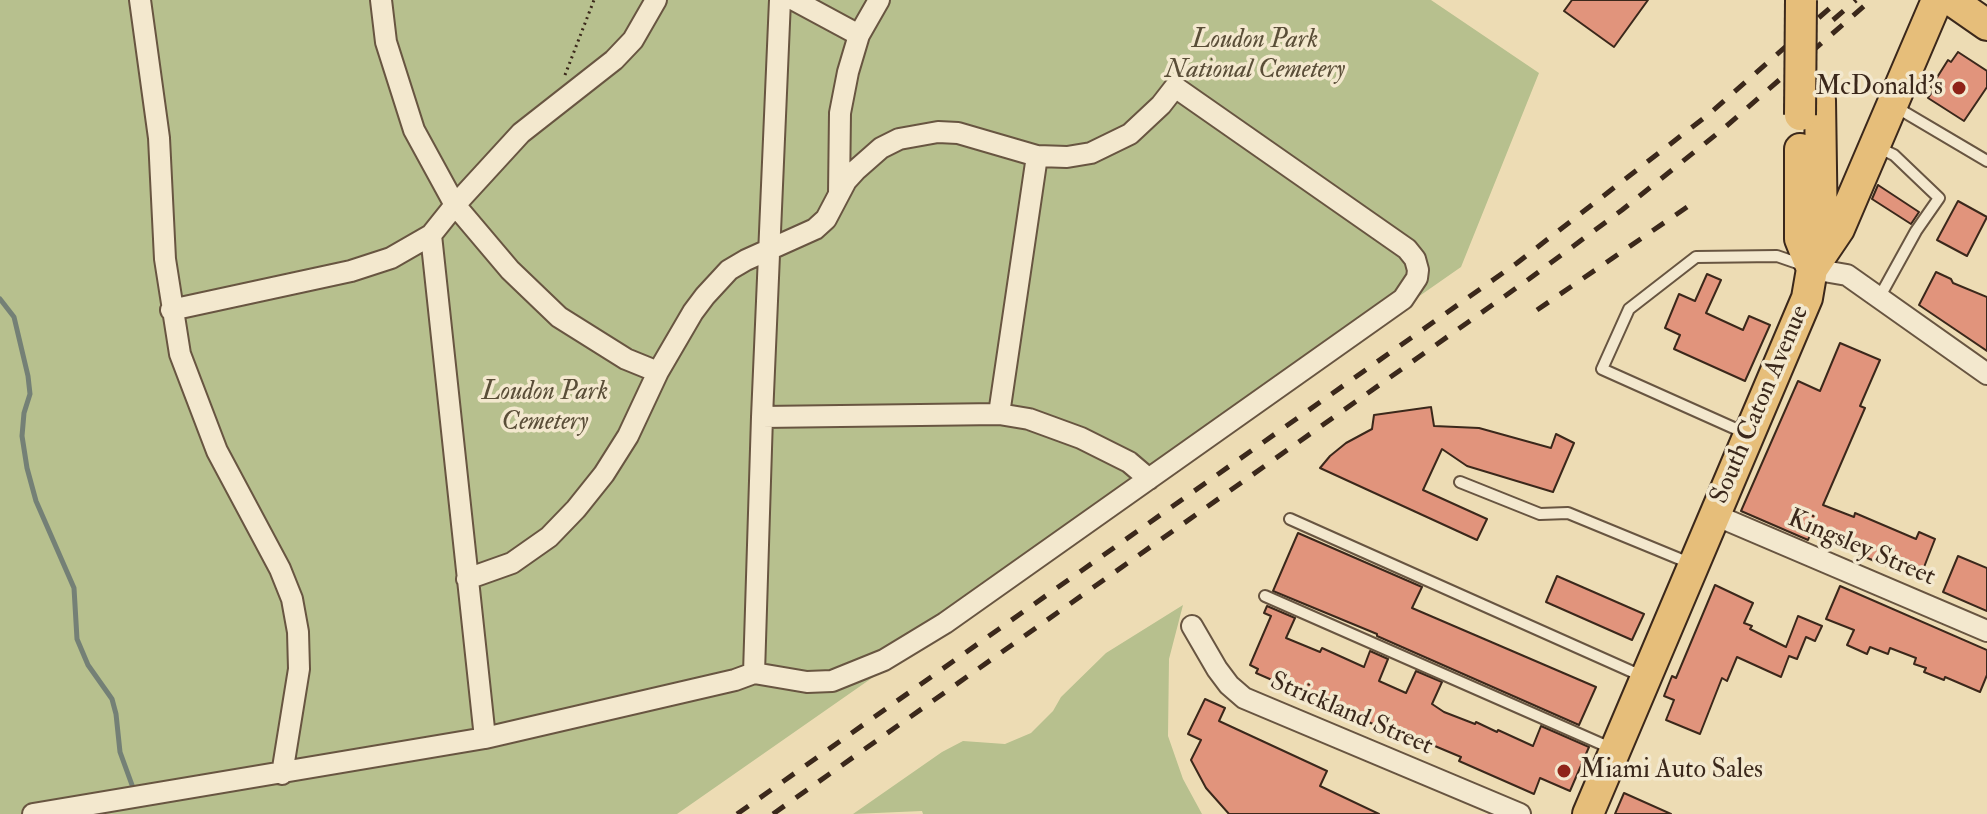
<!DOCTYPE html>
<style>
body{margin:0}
canvas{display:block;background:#eddcb4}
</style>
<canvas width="1987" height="814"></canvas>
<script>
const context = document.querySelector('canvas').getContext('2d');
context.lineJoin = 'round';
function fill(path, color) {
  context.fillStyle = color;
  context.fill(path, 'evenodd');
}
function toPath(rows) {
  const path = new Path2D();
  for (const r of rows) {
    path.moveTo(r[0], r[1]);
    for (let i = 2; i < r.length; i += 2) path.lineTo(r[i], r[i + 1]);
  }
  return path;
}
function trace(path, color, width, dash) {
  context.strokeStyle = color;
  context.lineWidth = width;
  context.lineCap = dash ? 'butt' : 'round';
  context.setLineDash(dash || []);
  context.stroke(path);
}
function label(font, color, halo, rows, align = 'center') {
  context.font = font + ' "IM FELL Double Pica",serif';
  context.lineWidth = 7;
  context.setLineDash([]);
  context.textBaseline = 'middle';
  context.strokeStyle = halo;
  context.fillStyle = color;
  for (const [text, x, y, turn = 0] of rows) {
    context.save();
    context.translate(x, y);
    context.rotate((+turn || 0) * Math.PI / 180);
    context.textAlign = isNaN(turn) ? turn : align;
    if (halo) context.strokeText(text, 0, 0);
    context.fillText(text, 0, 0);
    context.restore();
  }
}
const green = toPath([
 [0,0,1431,0,1539,73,1461,267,677,814,0,814],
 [1183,605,1169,659,1168,736,1183,779,1202,814,923,814,922,811,853,814,942,752,963,741,1005,744,1031,733,1053,711,1061,697,1106,653]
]);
const stream = toPath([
 [0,299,14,317,28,376,30,394,24,413,22,436,27,468,36,501,74,588,77,639,88,665,112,699,116,714,120,752,132,785]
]);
const building = toPath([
 [1572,0,1648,0,1614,47,1564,11,1572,0],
 [1958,52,1987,71,1987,87,1964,121,1928,98,1934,89,1931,87,1948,60,1951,62,1958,52],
 [1878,185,1919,212,1911,224,1872,199,1878,185],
 [1958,201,1987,217,1967,256,1937,240,1958,201],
 [1936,272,1951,279,1953,283,1987,297,1987,351,1919,305,1936,272],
 [1707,274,1721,280,1706,313,1743,330,1749,316,1770,325,1745,381,1674,349,1680,335,1665,328,1679,294,1695,301,1707,274],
 [1840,343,1880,360,1860,406,1865,408,1823,505,1854,517,1855,513,1916,539,1919,532,1935,539,1919,580,1823,539,1810,535,1808,540,1741,511,1798,381,1820,391,1840,343],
 [1431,407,1434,426,1479,428,1551,448,1556,434,1574,443,1553,492,1467,466,1442,449,1423,490,1487,519,1477,540,1320,468,1330,456,1346,443,1372,429,1374,415,1431,407],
 [1298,533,1422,587,1412,608,1596,687,1579,725,1377,636,1377,634,1273,591,1298,533],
 [1958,556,1987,568,1987,611,1943,592,1958,556],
 [1557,576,1644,614,1632,640,1546,602,1557,576],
 [1715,585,1753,603,1744,623,1752,626,1750,629,1786,647,1798,616,1822,626,1815,641,1806,637,1797,659,1789,656,1781,677,1737,657,1727,681,1722,678,1700,734,1666,720,1674,700,1664,696,1672,676,1676,678,1715,585],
 [1840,586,1987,650,1987,675,1980,692,1945,677,1944,680,1924,672,1926,668,1914,664,1916,658,1890,648,1888,654,1870,647,1867,654,1847,645,1854,630,1826,619,1840,586],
 [1267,606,1295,618,1286,638,1320,652,1322,648,1364,667,1370,651,1388,659,1379,681,1406,693,1416,671,1442,682,1432,704,1444,712,1475,724,1476,722,1497,732,1498,730,1533,746,1541,726,1589,747,1570,791,1540,778,1534,794,1459,761,1461,757,1430,744,1428,748,1256,673,1258,669,1250,665,1271,616,1264,613,1267,606],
 [1205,699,1225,708,1219,721,1327,771,1320,786,1379,814,1229,814,1206,788,1191,760,1201,740,1188,734,1205,699],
 [1624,793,1671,814,1615,814,1624,793]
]);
const path = toPath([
 [565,75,594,0]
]);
const lane = toPath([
 [1894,106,1987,161],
 [1877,147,1894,155,1939,198,1916,231,1879,298],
 [1745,433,1602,369,1629,309,1696,257,1777,256,1803,265],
 [1460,482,1540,514,1568,513,1692,564],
 [1290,519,1644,677],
 [1265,596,1613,749]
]);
const street = toPath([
 [140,0,159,138,165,259,180,354,217,451,280,569,292,599,298,632,299,669,282,774],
 [381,0,386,42,414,130,455,205,510,270,559,317,626,359,658,372],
 [794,0,859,35,879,0],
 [839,193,840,113,848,72,859,35],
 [431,235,485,738],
 [1812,269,1847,275,1987,374],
 [171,310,351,271,391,258,431,235,455,205,521,133,614,60,633,40,656,0],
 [999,414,1037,156],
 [762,417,999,414,1029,419,1081,438,1129,462,1149,479],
 [1715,515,1987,631],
 [467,579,512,563,549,537,576,509,604,474,628,436,658,372,693,312,705,296,729,270,746,260,815,229,826,219,846,181,856,170,881,148,899,139,938,132,958,133,1037,156,1067,157,1091,153,1130,134,1161,105,1175,87,1407,249,1415,259,1418,270,1417,278,1403,299,945,623,884,660,832,681,807,682,754,673],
 [1192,626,1217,669,1229,685,1244,698,1520,814],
 [33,814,485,738,735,680,754,673,762,417,780,0]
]);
const primary = toPath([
 [1951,0,1987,25],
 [1800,149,1800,239,1812,269],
 [1816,255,1822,236,1820,100],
 [1588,814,1807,298,1812,269,1839,229,1937,0]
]);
const rail = toPath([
 [1833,20,1856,0],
 [1537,310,1690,205],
 [737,814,1517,263,1709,114,1839,0],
 [773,814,1529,279,1622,210,1723,129,1871,0]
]);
const primaryBridge = toPath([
 [1800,115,1801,0]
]);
const markers = [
 [1959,88,8,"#8f2418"],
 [1564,771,8,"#8f2418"]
];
const parkNames = [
 ["Loudon Park",1255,41],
 ["National Cemetery",1255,71],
 ["Loudon Park",545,393],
 ["Cemetery",545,423]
];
const poiNames = [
 ["McDonald's",1943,88],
 ["Miami Auto Sales",1580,771,"left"]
];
const streetNames = [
 ["South Caton Avenue",1761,405,-67],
 ["Kingsley Street",1861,549,23],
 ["Strickland Street",1351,715,23]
];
fill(green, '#b7c08e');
trace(stream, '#748076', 5);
fill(building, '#e1947c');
trace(building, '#3b281b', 2);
trace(lane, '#685541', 14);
trace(street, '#685541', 24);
trace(primary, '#3b281b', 34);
trace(path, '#3b281b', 3, [2, 4]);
trace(lane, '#f3e8ce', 10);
trace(street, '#f3e8ce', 20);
trace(primary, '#e6be7a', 30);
trace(rail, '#3b281b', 5, [14, 14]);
trace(primaryBridge, '#3b281b', 34, []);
trace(primaryBridge, '#e6be7a', 30);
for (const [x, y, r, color] of markers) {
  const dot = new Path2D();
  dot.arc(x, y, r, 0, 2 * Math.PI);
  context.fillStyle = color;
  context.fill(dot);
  trace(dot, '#f3e8ce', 3);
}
label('italic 26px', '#5a4e38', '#f3e8ce', parkNames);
label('26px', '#3b281b', '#f3e8ce', poiNames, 'right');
label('26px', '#3b281b', '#f3e8ce', streetNames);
</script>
